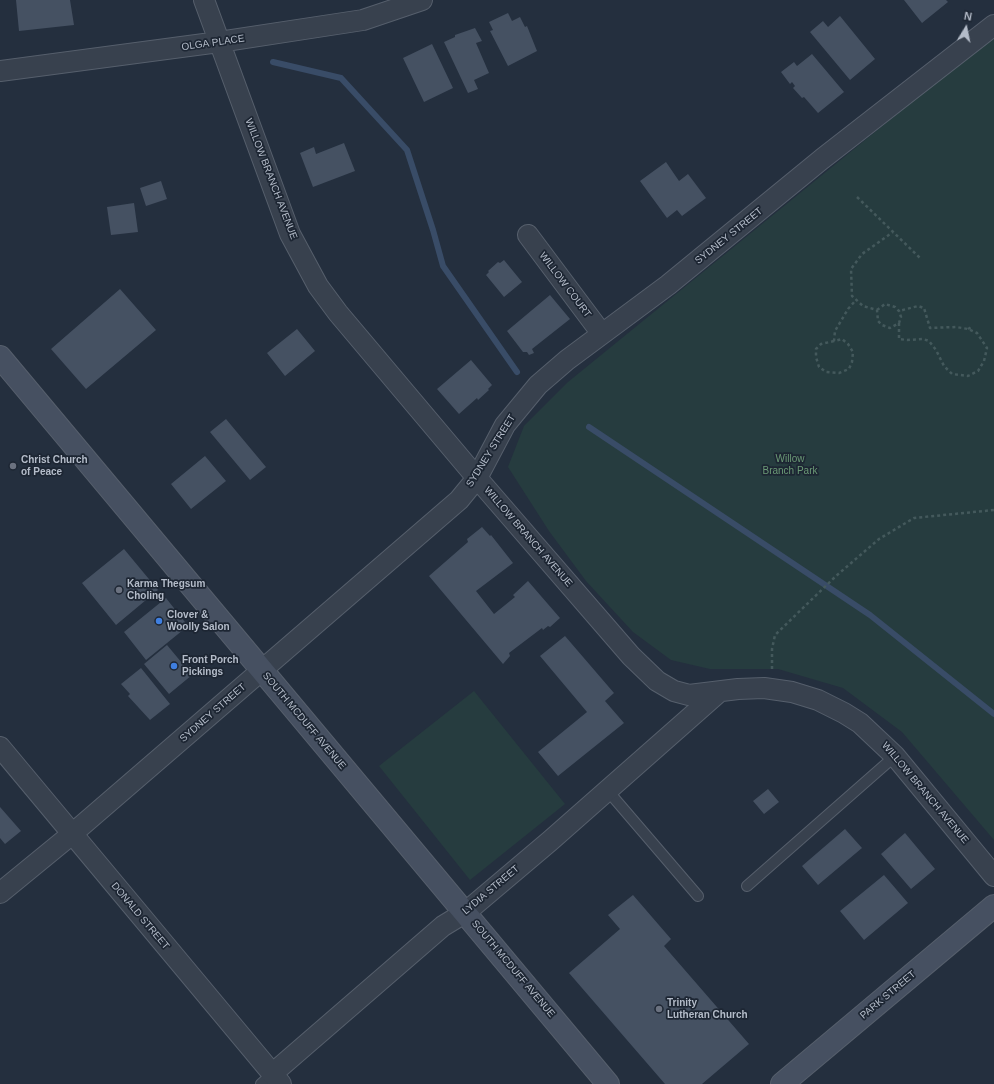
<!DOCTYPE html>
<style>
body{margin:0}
#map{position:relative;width:994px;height:1084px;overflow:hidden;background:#242f3e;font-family:Arial,sans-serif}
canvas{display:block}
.north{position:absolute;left:946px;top:8px;width:40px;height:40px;-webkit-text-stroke:3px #1d2633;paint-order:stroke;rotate:10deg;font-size:11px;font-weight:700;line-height:16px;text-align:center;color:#b4bcc9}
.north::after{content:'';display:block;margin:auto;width:14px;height:18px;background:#b4bcc9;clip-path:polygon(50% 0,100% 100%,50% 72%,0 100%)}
</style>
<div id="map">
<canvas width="994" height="1084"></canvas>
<div class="north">N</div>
</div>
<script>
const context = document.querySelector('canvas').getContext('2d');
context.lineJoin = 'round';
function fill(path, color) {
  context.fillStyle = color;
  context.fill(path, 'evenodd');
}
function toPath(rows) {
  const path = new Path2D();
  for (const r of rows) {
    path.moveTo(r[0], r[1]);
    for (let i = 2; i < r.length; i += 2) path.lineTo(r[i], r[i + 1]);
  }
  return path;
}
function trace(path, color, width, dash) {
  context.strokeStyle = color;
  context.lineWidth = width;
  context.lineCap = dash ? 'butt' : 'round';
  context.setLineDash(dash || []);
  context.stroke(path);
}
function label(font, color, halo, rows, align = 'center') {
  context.font = font + ' Arial,sans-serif';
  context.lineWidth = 3.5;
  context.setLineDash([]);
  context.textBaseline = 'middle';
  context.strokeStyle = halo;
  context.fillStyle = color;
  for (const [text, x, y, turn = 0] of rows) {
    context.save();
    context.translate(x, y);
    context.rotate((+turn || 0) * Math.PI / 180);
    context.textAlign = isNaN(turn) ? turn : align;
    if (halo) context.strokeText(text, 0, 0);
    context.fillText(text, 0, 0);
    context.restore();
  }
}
const green = toPath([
 [994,35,994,840,902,732,843,688,778,669,710,669,671,660,633,632,586,581,549,531,508,467,524,426,568,382],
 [474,691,565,804,470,880,379,766]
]);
const stream = toPath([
 [273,62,341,78,407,150,433,230,443,266,517,372],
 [589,427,870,615,994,714]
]);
const building = toPath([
 [16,0,70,0,74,25,19,31],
 [904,0,946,0,948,2,922,23],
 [508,13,512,21,520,17,525,27,527,26,537,51,508,66,490,31,493,30,489,22],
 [840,16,875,59,850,80,810,32,823,21,828,27],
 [475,28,482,41,476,43,489,73,474,80,478,89,468,93,444,42,455,37,455,35],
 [432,44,453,88,424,102,403,58],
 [812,54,844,92,818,113,804,97,802,98,793,88,795,86,792,82,790,84,781,72,794,62,797,66],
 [344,143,355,171,313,187,300,153,314,147,316,154],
 [666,162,679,181,688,174,706,198,682,216,677,210,667,218,640,181],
 [161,181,167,199,146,206,140,188],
 [134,203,138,232,111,235,107,207],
 [504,260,522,282,504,297,486,275,489,272,488,271,498,262,500,263],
 [120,289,156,330,86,389,51,349],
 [550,295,570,319,532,349,534,353,529,355,527,352,523,352,507,331],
 [297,329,315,351,285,376,267,353],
 [471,360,492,385,488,389,489,390,478,400,477,398,459,414,437,389],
 [226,419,266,467,250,480,210,432],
 [205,456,226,481,191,509,171,484],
 [482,527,490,536,491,535,513,563,476,591,494,614,515,597,513,595,528,581,560,618,550,627,548,626,543,630,542,628,509,653,510,656,503,664,429,576,468,542,467,539],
 [124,549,158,590,116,625,82,583],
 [166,598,188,626,146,660,124,632],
 [565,636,614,693,605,701,624,723,558,776,538,752,587,712,540,656],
 [167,645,192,675,169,694,144,664],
 [141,668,170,704,150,720,128,696,130,694,121,684],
 [768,789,779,802,764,814,753,801],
 [0,807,21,831,5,844,0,838],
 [845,829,862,848,818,885,802,866],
 [905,833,935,869,911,889,881,854],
 [884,875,908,903,864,940,840,911],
 [633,895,671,939,664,946,749,1044,702,1084,665,1084,569,973,620,929,608,915]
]);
const path = toPath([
 [857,197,920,258],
 [877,310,885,304,895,307,899,311,901,317,899,323,890,328,882,325,878,321,877,310,863,306,852,296,851,269,862,254,893,232],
 [899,323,899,339,907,340,923,339,929,341,936,350,944,366,952,374,968,376,978,371,984,361,987,348,977,333,968,329,956,327,930,328,924,308,918,306,899,311],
 [968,329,973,326],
 [834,341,821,344,816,349,816,357,819,367,826,372,839,373,849,369,852,362,853,352,848,344,842,339,834,341,835,331,848,309,856,300],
 [772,669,772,649,775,635,836,576,879,539,914,518,994,510]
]);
const lane = toPath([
 [608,791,698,896],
 [747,886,895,756],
 [261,1084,272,1074]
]);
const street = toPath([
 [204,0,290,234,318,286,338,313,477,478,631,656,657,681,674,691,689,695,738,689,764,688,792,692,818,700,844,713,860,723,895,756,994,876],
 [0,71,219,42,363,20,422,0],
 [528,235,602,334],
 [0,747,281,1084],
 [0,893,72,834,459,500,477,478,505,425,538,385,567,360,668,285,822,159,994,25],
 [272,1074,443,926,466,912,550,841,719,692]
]);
const secondary = toPath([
 [0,357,608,1084],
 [782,1084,994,906]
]);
const markers = [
 [13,466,4,"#6b7280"],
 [119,590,4,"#6b7280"],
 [159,621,4,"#3f7fe0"],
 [174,666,4,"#3f7fe0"],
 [659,1009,4,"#6b7280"]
];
const streetNames = [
 ["OLGA PLACE",213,43,-8],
 ["WILLOW BRANCH AVENUE",271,179,69],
 ["SYDNEY STREET",729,236,-39],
 ["WILLOW COURT",565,285,53],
 ["SYDNEY STREET",491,451,-58],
 ["WILLOW BRANCH AVENUE",528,537,49],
 ["SYDNEY STREET",213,713,-41],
 ["SOUTH MCDUFF AVENUE",304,721,50],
 ["WILLOW BRANCH AVENUE",925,793,50],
 ["LYDIA STREET",491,890,-40],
 ["DONALD STREET",140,916,50],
 ["SOUTH MCDUFF AVENUE",513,969,50],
 ["PARK STREET",888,995,-40]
];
const parkNames = [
 ["Willow",790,459],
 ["Branch Park",790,471]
];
const poiNames = [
 ["Christ Church",21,460],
 ["of Peace",21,472],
 ["Karma Thegsum",127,584],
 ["Choling",127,596],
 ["Clover &",167,615],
 ["Woolly Salon",167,627],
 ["Front Porch",182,660],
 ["Pickings",182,672],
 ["Trinity",667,1003],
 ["Lutheran Church",667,1015]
];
fill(green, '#263c3f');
trace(stream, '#394c67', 6);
fill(building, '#455162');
trace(lane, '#565f6c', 12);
trace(street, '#565f6c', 22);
trace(secondary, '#565f6c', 24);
trace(path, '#44595c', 2.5, [3, 3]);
trace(lane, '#38414e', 10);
trace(street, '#38414e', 20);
trace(secondary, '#465061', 22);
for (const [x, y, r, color] of markers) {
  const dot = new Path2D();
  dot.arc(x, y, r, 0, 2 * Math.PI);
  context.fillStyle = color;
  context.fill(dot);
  trace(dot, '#1d2633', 1.5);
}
label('10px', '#b4bcc9', '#1d2633', streetNames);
label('10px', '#6b9a76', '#1d2633', parkNames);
label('bold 10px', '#b4bcc9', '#1d2633', poiNames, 'left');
</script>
